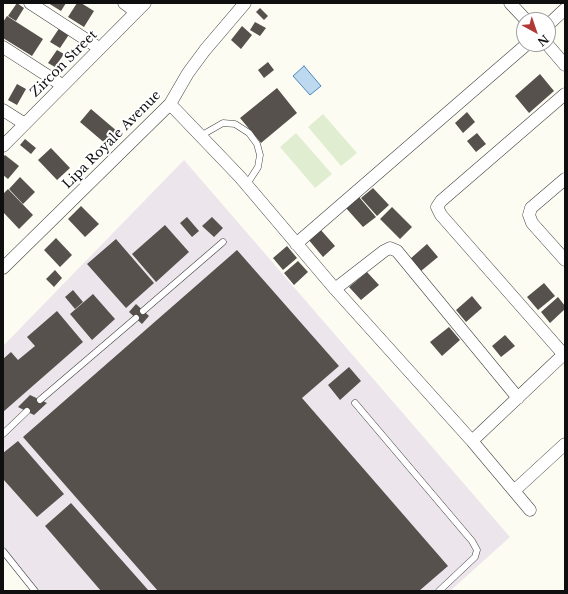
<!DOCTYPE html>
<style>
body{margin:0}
#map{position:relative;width:568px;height:594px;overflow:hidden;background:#fdfcf2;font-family:"Libre Baskerville",serif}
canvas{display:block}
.frame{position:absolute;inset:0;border:4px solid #0f0f0f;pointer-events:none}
.north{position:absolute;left:516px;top:12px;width:40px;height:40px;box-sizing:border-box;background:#fff;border:1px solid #9f9f9f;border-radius:50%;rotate:140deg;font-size:11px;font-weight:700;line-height:16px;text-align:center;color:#0f0f0f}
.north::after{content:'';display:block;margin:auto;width:14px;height:18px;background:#b03936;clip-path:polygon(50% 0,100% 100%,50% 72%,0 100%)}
</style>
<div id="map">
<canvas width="568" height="594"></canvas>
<div class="frame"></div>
<div class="north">N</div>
</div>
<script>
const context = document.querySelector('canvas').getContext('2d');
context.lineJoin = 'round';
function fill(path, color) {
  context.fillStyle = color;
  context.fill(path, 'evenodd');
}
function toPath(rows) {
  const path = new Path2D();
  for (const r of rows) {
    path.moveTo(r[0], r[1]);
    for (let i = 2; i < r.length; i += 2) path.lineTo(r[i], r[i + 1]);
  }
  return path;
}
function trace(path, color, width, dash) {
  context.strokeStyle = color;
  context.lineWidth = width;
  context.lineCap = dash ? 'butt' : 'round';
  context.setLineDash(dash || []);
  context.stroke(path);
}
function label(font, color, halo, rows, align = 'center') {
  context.font = font + ' "Libre Baskerville",serif';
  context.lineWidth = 4;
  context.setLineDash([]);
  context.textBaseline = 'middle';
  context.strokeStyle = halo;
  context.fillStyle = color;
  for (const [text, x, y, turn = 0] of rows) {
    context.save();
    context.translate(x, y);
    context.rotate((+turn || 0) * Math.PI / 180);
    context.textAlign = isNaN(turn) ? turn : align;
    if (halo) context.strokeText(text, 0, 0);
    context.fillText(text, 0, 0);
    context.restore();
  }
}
const industrial = toPath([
 [184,160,510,537,450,591,35,591,3,552,3,346]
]);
const pitch = toPath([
 [323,114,357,153,341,166,308,127],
 [296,133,332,174,315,188,280,147]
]);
const water = toPath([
 [304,66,321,86,310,95,293,76,304,66]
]);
const building = toPath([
 [17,3,24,8,16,21,8,16],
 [48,3,66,3,61,11],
 [77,3,81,3,94,11,84,27,68,17],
 [260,8,268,16,264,20,256,12],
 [7,16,43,39,32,56,3,38,3,22],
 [255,22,266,28,260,36,250,30],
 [242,26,252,35,241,49,231,40],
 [60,27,70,33,60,48,50,42],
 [57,50,64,54,55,67,48,63],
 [268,62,274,70,264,78,258,70],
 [540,74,554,91,529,113,515,96],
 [17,84,26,89,17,105,8,100],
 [277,88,297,113,261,143,240,118],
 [91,109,118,132,107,145,80,122],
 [467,112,475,122,463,133,455,123],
 [477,133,486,144,476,152,467,141],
 [25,139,36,148,31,154,20,145],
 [51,148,70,168,57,180,38,160],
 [5,155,19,166,8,179,3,175,3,157],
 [20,177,35,192,23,204,9,189],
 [373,188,389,205,377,216,361,198],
 [8,189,33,215,19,229,3,212,3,194],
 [359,197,376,217,363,227,346,208],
 [81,206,99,224,85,237,68,219],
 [392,207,412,227,400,239,380,219],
 [187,217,199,231,192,237,180,223],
 [212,217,223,228,214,237,202,226],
 [165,225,189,252,156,282,132,254],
 [320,229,335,246,323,257,308,239],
 [56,238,72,255,60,267,44,250],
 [116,239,154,283,126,308,87,264],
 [427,244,438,257,421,271,410,259],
 [287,246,297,258,283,270,273,258],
 [237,250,339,366,302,398,448,566,419,591,158,591,23,437],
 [298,261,308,272,294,285,284,273],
 [55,270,62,278,54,287,46,279],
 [367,272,379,285,361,300,349,287],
 [544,283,555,296,538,310,527,297],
 [73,290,83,302,75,309,65,297],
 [93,294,115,319,92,340,70,314],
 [472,296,482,308,466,322,456,310],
 [558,297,565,306,565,309,550,323,541,312],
 [136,304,149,316,142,324,129,312],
 [57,311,83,342,3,412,3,359,11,352,18,360,35,346,27,337],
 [449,327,460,340,442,356,430,342],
 [505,335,515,346,501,357,492,346],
 [349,367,361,381,340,400,328,385],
 [30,395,47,403,34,415,18,407],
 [18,441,64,494,37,517,3,479,3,453],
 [71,503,149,591,101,591,45,526]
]);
const service = toPath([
 [202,135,223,123,235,124,249,133,257,144,260,155,258,167,247,184],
 [143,311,223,242],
 [40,400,136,318],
 [355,403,472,541,477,550,475,557,439,591],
 [3,434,27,411],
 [3,551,35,591]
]);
const minor = toPath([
 [30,3,99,48],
 [124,3,136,12],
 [510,3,526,20],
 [548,25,565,9],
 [547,44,565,65],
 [3,47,62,85],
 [565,94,441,201,437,207,441,215,565,356],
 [170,104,240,177,335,289,472,441,530,510],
 [3,110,25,124],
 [3,146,145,3],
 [565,179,531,208,529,215,532,223,565,260],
 [296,244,527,44],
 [3,268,170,104,188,73,205,50,245,3],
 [335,289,384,251,390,248,397,251,518,398],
 [472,441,565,353],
 [515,490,565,444]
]);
const streetNames = [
 ["Zircon Street",64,64,-45],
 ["Lipa Royale Avenue",112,140,-45]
];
fill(industrial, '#ece5ec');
fill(pitch, '#e1edd0');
fill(water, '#bcd9f0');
trace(water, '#4b88bf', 1);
fill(building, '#56514c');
trace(service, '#424242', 7);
trace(minor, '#424242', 13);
trace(service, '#fff', 6);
trace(minor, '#fff', 12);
label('13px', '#0f0f0f', '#fff', streetNames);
</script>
